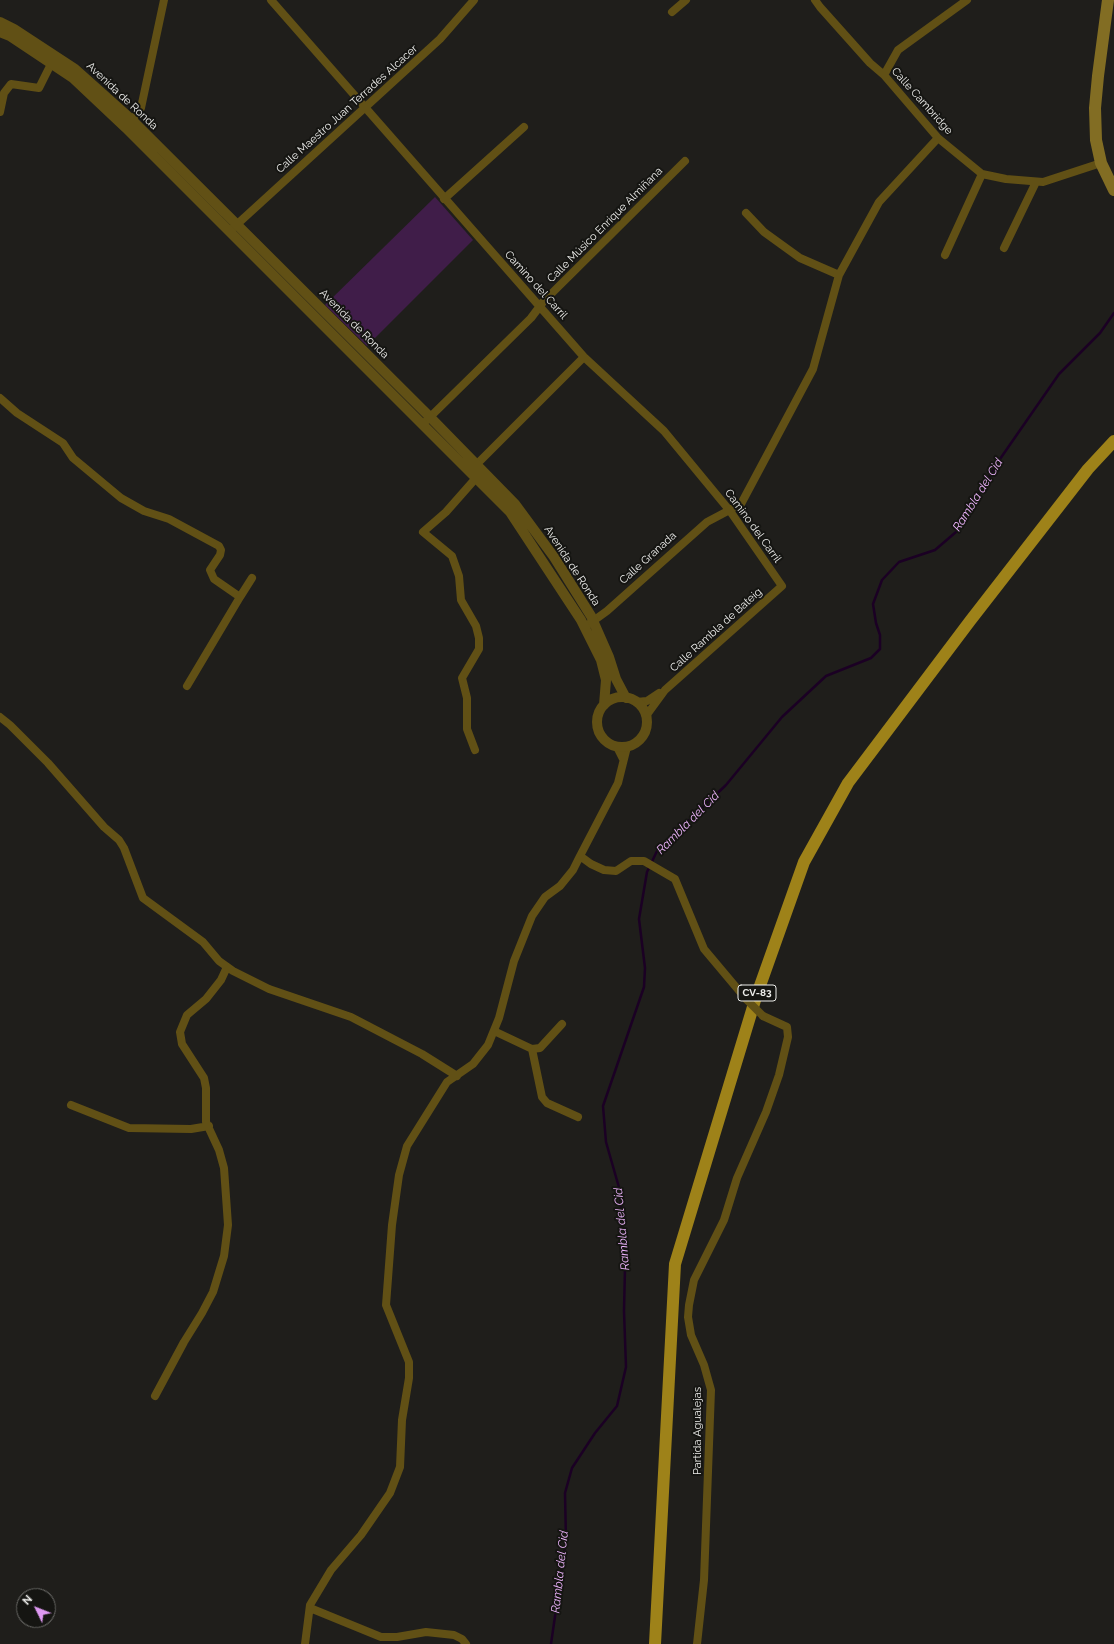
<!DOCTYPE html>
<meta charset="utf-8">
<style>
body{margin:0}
#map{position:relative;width:1114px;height:1644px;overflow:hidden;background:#1f1e1b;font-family:Raleway,sans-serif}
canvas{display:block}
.north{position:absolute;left:16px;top:1588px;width:40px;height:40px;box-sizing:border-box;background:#151512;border:1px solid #6c6c69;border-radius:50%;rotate:313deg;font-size:11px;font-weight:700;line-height:16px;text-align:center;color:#eeeeec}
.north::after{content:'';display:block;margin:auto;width:14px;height:18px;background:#de98f2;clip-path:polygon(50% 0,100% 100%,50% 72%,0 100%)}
</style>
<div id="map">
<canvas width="1114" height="1644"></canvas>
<div class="north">N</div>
</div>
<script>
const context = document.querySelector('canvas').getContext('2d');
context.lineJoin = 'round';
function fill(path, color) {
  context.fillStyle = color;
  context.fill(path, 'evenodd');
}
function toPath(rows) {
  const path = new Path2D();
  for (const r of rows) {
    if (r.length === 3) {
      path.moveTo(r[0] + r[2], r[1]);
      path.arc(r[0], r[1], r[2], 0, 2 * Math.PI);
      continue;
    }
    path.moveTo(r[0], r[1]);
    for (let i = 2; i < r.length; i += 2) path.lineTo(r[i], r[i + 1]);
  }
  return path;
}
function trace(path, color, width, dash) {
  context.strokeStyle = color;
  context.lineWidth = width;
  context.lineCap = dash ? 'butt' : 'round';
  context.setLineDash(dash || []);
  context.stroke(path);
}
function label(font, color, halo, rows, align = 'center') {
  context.font = font + ' Raleway,sans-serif';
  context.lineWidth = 4;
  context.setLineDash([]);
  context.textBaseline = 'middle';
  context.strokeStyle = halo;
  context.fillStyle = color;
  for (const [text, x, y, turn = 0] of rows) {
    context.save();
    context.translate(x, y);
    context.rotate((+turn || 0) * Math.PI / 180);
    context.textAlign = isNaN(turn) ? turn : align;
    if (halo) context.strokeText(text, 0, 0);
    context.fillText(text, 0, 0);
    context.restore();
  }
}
const green = toPath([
 [435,197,473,240,367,346,325,305]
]);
const stream = toPath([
 [551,1644,566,1541,565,1493,572,1468,595,1433,617,1406,626,1367,624,1311,625,1268,620,1191,606,1142,603,1106,644,987,645,968,639,919,647,872,657,851,726,785,782,717,826,676,871,658,880,649,880,635,876,623,873,604,882,580,899,562,935,550,956,532,1000,459,1059,374,1100,333,1114,313]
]);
const minor = toPath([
 [271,0,584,357,664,431,730,511,782,586,665,690,646,716],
 [815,0,820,7,870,63,884,75,938,138,982,174,1006,179,1043,182,1101,163],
 [672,12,686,0],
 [884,75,898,50,967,0],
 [0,112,4,93,11,84,39,88,51,64],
 [128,125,141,108,164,0],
 [444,199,524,127],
 [746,213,764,232,800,258,839,275],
 [233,228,440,39,474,0],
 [1004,248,1036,182],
 [945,255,982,174],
 [0,398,17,413,63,443,73,458,121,498,144,511,169,519,219,546,221,550,220,555,210,570,214,579,240,597,252,578],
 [426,421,531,318,543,302,685,161],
 [473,468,584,357],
 [589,624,607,611,707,522,741,504,813,369,839,275,862,233,879,202,938,138],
 [187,686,240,597],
 [636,702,647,701,659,693],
 [0,717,10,725,48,763,104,827,119,840,124,848,143,898,203,942,219,961,233,971,269,989,351,1017,422,1054,457,1076],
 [617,747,623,759],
 [627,747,618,783,580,856,591,864,604,870,616,871,631,861,644,861,675,879,704,949,746,999],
 [475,750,467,729,467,698,462,678,479,649,479,638,476,626,461,600,459,576,452,556,423,532,446,512,476,478],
 [494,1031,532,1049,542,1097,547,1103,578,1117],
 [532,1049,540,1048,562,1024],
 [71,1105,129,1128,191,1129,209,1126],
 [155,1396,184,1342,202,1313,213,1292,224,1256,228,1225,224,1168,219,1150,206,1122,206,1088,204,1078,182,1044,180,1032,187,1015,206,999,221,980,227,967],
 [310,1608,381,1637,397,1637,426,1632,454,1635,462,1639,466,1644],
 [305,1644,310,1605,331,1570,361,1535,390,1493,400,1467,402,1420,409,1378,409,1362,386,1305,392,1225,399,1175,407,1146,447,1082,473,1064,488,1045,499,1018,514,961,532,916,545,897,560,886,573,870,580,856],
 [697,1644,704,1580,711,1390,704,1365,691,1335,688,1317,689,1305,694,1280,724,1220,737,1178,766,1112,779,1075,788,1037,787,1027,763,1016]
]);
const tertiary = toPath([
 [0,22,14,29,75,69,132,120,430,417,515,504,554,557,591,616,609,657,616,679,626,698],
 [0,32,10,36,73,78,126,128,510,512,581,620,601,660,606,680,604,705],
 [622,722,25]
]);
const secondary = toPath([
 [1108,0,1098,76,1095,108,1096,140,1101,163,1114,190]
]);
const primary = toPath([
 [655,1644,675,1264,756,997,804,862,848,783,970,621,1088,469,1114,441]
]);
const minorBridge = toPath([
 [746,999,763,1016]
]);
const shields = [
 [757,993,38]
];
const shieldNames = [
 ["CV-83",757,993]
];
const streetNames = [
 ["Avenida de Ronda",122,96,43],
 ["Calle Cambridge",922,101,48],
 ["Calle Maestro Juan Terrades Alcacer",347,109,-42],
 ["Calle Músico Enrique Almiñana",605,225,-45],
 ["Camino del Carril",536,285,48],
 ["Avenida de Ronda",354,324,45],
 ["Camino del Carril",753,526,54],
 ["Calle Granada",648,558,-42],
 ["Avenida de Ronda",572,566,57],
 ["Calle Rambla de Bateig",716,630,-42],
 ["Partida Agualejas",698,1431,-90]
];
const waterNames = [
 ["Rambla del Cid",978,495,-58],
 ["Rambla del Cid",688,823,-45],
 ["Rambla del Cid",622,1229,-95],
 ["Rambla del Cid",560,1572,-84]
];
fill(green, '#401d49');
trace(stream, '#1b0024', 2.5);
trace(minor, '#615015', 8);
trace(tertiary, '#615015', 10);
trace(secondary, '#826d23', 12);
trace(primary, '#9e8219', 12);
trace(minorBridge, '#615015', 8);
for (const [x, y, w] of shields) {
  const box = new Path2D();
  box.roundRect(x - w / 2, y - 8, w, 16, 3);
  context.fillStyle = '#151512';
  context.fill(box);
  trace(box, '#eeeeec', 1);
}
label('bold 10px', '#eeeeec', null, shieldNames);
label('11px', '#eeeeec', '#151512', streetNames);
label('italic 12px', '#edb4fc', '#151512', waterNames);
</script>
